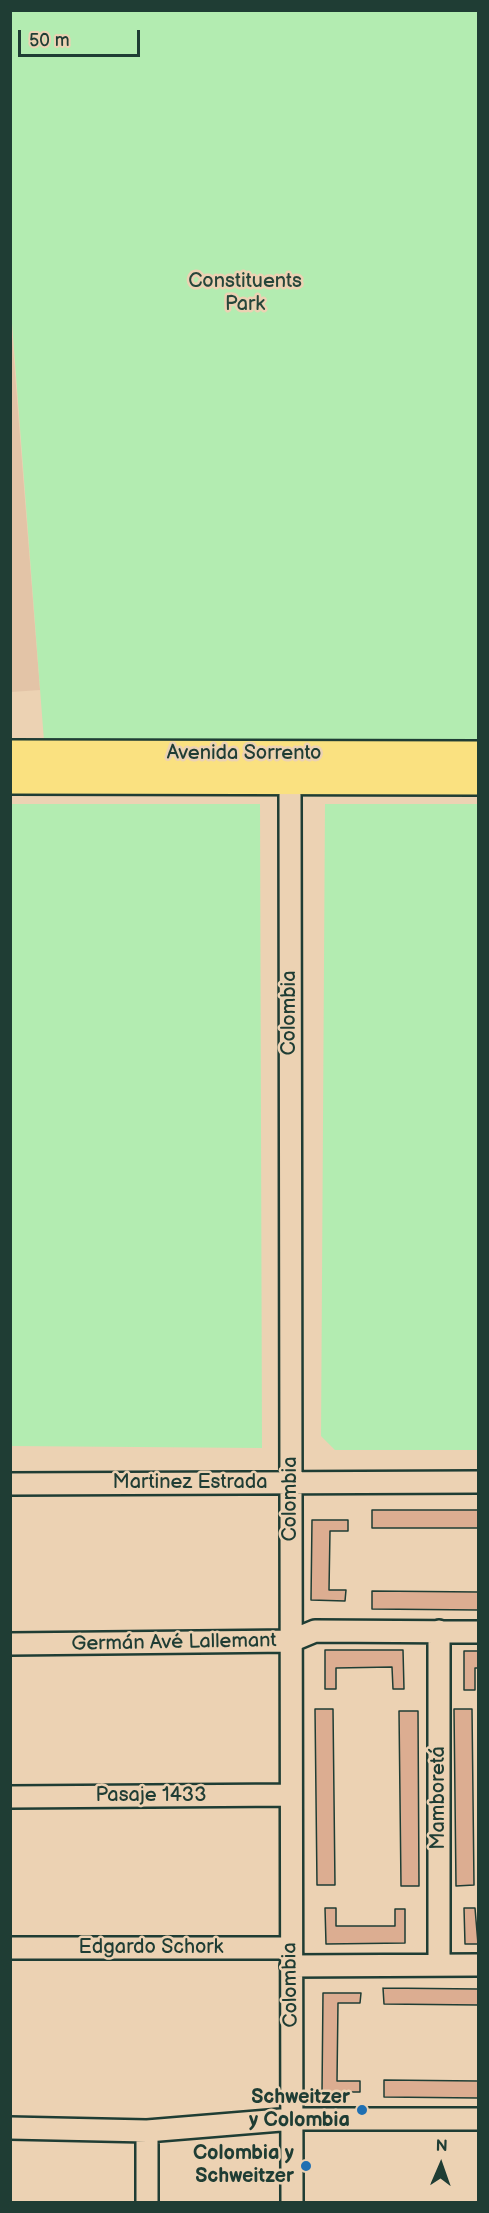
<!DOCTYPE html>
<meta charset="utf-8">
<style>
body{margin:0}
#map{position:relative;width:489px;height:2213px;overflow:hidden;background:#ecd2b3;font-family:"Balsamiq Sans",sans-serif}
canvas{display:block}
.frame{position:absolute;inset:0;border:12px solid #1f3d34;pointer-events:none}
.north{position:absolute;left:411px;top:2135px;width:60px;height:60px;-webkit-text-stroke:4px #ecd2b3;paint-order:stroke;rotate:2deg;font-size:16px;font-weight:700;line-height:24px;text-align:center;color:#1f3d34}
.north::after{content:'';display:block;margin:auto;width:21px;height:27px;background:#1f3d34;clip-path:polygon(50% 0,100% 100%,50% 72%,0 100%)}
.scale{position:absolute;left:18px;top:30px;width:122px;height:27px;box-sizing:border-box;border:3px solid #1f3d34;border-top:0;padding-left:8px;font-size:18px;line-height:21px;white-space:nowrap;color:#1f3d34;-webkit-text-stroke:4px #ecd2b3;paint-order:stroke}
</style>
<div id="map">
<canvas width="489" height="2213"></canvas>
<div class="frame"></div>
<div class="north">N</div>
<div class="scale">50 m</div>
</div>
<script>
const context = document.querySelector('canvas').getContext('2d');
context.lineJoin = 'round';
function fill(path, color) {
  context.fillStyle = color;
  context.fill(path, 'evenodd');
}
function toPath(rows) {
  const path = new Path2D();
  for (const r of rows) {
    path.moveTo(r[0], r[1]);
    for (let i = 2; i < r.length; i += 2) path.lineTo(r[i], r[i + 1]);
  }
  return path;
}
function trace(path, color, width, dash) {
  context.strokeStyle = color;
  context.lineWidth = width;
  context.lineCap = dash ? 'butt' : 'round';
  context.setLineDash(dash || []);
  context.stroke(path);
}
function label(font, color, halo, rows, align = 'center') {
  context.font = font + ' "Balsamiq Sans",sans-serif';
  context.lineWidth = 5;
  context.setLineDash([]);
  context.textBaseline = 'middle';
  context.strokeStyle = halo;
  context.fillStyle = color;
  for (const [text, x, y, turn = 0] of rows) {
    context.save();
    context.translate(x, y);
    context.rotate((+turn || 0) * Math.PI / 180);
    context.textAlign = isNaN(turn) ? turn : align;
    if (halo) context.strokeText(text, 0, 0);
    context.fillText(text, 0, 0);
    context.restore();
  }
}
const built = toPath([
 [10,310,40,690,11,692,10,692]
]);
const green = toPath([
 [11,11,478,11,478,755,45,754,11,310],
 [11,804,260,804,262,1448,11,1446],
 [325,804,478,804,478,1450,335,1450,321,1436]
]);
const building = toPath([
 [372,1510,478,1510,478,1528,372,1528,372,1510],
 [312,1520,348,1520,348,1531,330,1531,329,1590,346,1590,345,1601,311,1600,312,1520],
 [372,1591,478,1592,478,1610,372,1609,372,1591],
 [325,1650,403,1650,404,1689,393,1689,392,1667,336,1668,336,1689,325,1689,325,1650],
 [464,1651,478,1651,478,1668,475,1668,475,1690,464,1690,464,1651],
 [315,1709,333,1709,335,1885,317,1885,315,1709],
 [454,1709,472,1709,474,1885,456,1886,454,1709],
 [399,1711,418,1711,419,1886,401,1886,399,1711],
 [325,1908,336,1908,336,1926,395,1926,395,1909,405,1909,405,1943,326,1944,325,1908],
 [464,1908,475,1908,478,1944,465,1944,464,1908],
 [383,1988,478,1989,478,2005,384,2004,383,1988],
 [323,1993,361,1993,360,2003,338,2003,337,2081,360,2081,360,2092,322,2092,323,1993],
 [384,2080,478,2081,478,2098,384,2097,384,2080]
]);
const minor = toPath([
 [290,795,292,2202],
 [10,1484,478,1482],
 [439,1631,439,1965],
 [10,1644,291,1641,315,1631,478,1632],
 [10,1797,291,1795],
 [10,1948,291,1948],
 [291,1966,478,1965],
 [10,2128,147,2131,293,2119,478,2119],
 [147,2202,147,2131]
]);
const major = toPath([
 [10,754,478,755],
 [10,780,478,781]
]);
const markers = [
 [362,2110,6,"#1f6fb2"],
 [306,2166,6,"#1f6fb2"]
];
const parkNames = [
 ["Constituents",245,282],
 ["Park",245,305]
];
const streetNames = [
 ["Avenida Sorrento",244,754],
 ["Colombia",290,1013,-90],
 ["Martinez Estrada",190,1483],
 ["Colombia",291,1499,-90],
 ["Germán Avé Lallemant",174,1643,-1],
 ["Pasaje 1433",151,1796],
 ["Mamboretá",439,1798,-90],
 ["Edgardo Schork",151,1948],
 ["Colombia",291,1985,-91]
];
const poiNames = [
 ["Schweitzer",350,2098],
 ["y Colombia",350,2121],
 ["Colombia y",294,2154],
 ["Schweitzer",294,2177]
];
fill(built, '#e3c4a7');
fill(green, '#b3ecb1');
fill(building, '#dcad91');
trace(building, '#1f3d34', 1.5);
trace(minor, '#1f3d34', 26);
trace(major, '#1f3d34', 32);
trace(minor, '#ecd2b3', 21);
trace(major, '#fae180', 27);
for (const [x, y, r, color] of markers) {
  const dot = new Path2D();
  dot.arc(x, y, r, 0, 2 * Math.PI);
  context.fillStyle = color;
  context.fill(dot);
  trace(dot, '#ecd2b3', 2);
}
label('20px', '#26463a', '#ecd2b3', parkNames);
label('20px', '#1f3d34', '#ecd2b3', streetNames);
label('bold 20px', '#1f3d34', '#ecd2b3', poiNames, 'right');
</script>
